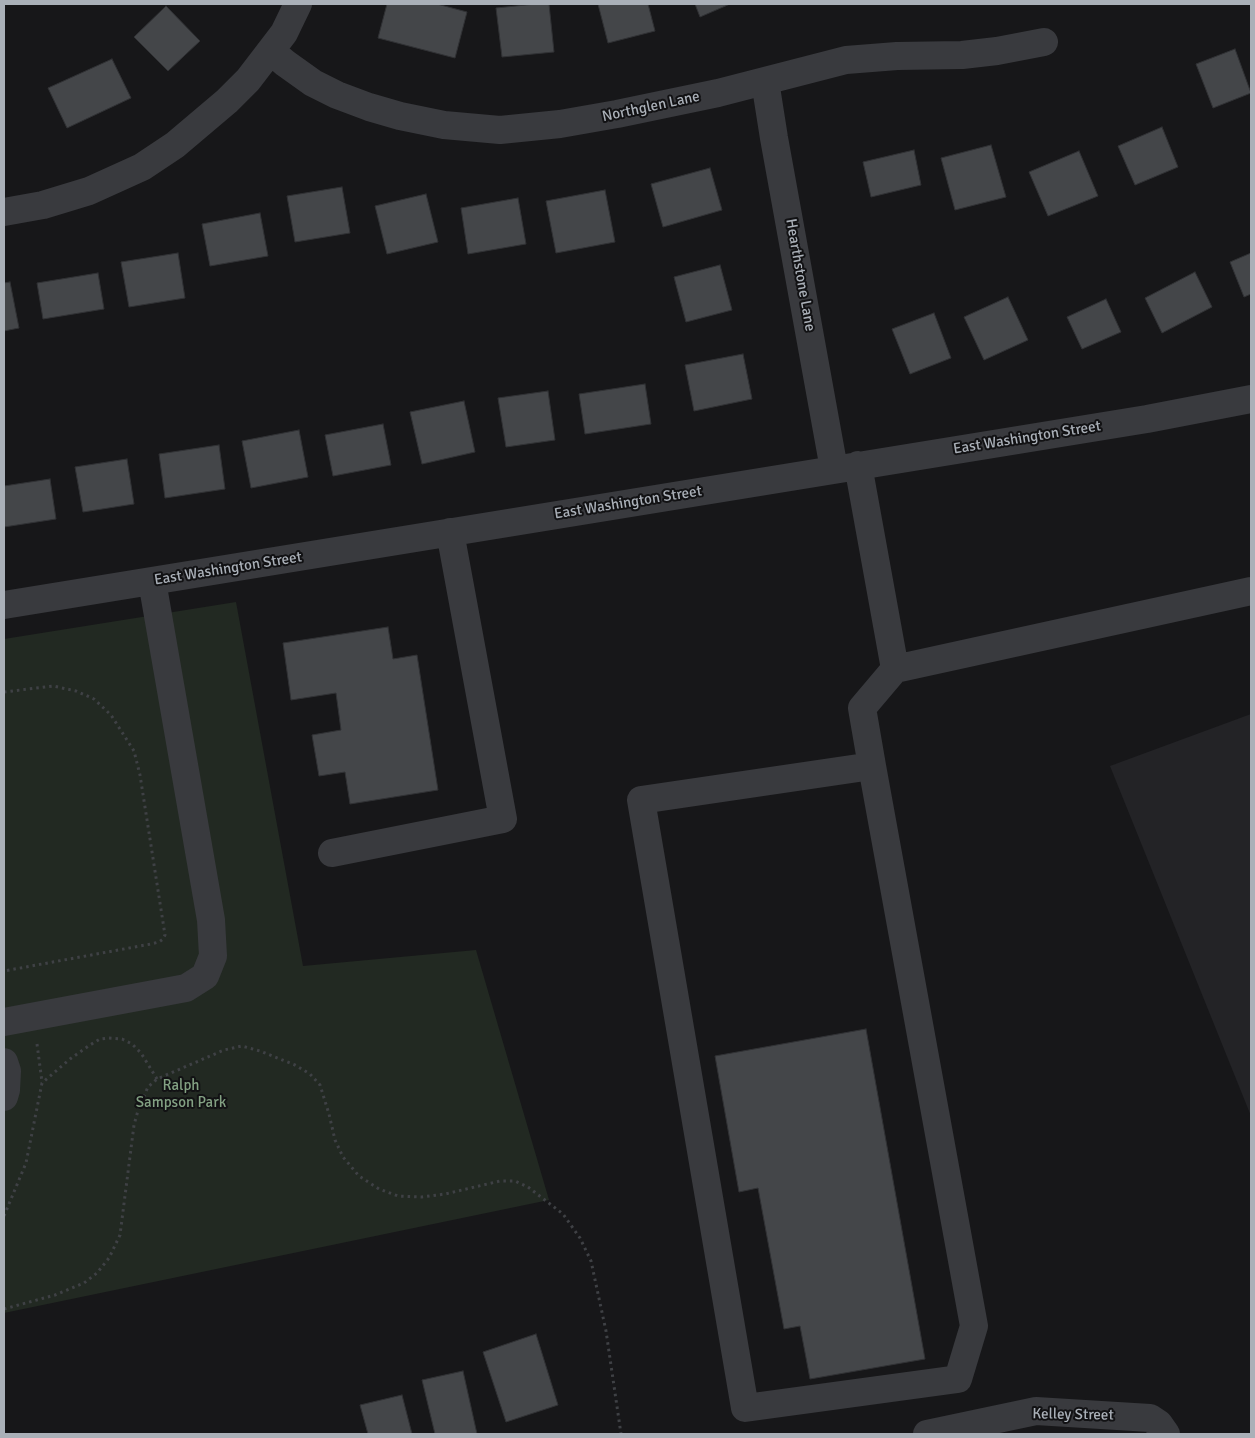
<!DOCTYPE html>
<style>
body{margin:0}
#map{position:relative;width:1255px;height:1438px;overflow:hidden;background:#171719;font-family:Signika,sans-serif}
canvas{display:block}
.frame{position:absolute;inset:0;border:5px solid #aab0b8;pointer-events:none}
</style>
<div id="map">
<canvas width="1255" height="1438"></canvas>
<div class="frame"></div>
</div>
<script>
const context = document.querySelector('canvas').getContext('2d');
context.lineJoin = 'round';
function fill(path, color) {
  context.fillStyle = color;
  context.fill(path, 'evenodd');
}
function toPath(rows) {
  const path = new Path2D();
  for (const r of rows) {
    path.moveTo(r[0], r[1]);
    for (let i = 2; i < r.length; i += 2) path.lineTo(r[i], r[i + 1]);
  }
  return path;
}
function trace(path, color, width, dash) {
  context.strokeStyle = color;
  context.lineWidth = width;
  context.lineCap = dash ? 'butt' : 'round';
  context.setLineDash(dash || []);
  context.stroke(path);
}
function label(font, color, halo, rows, align = 'center') {
  context.font = font + ' Signika,sans-serif';
  context.lineWidth = 4;
  context.setLineDash([]);
  context.textBaseline = 'middle';
  context.strokeStyle = halo;
  context.fillStyle = color;
  for (const [text, x, y, turn = 0] of rows) {
    context.save();
    context.translate(x, y);
    context.rotate((+turn || 0) * Math.PI / 180);
    context.textAlign = isNaN(turn) ? turn : align;
    if (halo) context.strokeText(text, 0, 0);
    context.fillText(text, 0, 0);
    context.restore();
  }
}
const built = toPath([
 [1251,714,1251,1116,1110,766]
]);
const green = toPath([
 [236,602,303,966,476,950,549,1200,4,1313,4,639]
]);
const building = toPath([
 [387,4,437,4,467,12,455,58,378,38,387,4],
 [536,4,549,4,554,52,502,57,496,8,536,4],
 [598,4,648,4,655,31,608,43,598,4],
 [695,4,730,4,700,17,695,4],
 [166,6,200,41,168,71,134,37,166,6],
 [1235,49,1251,93,1213,108,1196,64,1235,49],
 [112,59,131,98,67,128,48,88,112,59],
 [1162,127,1178,167,1135,185,1118,146,1162,127],
 [991,145,1006,197,955,210,941,158,991,145],
 [914,150,921,185,871,197,863,162,914,150],
 [1079,151,1098,196,1048,216,1029,172,1079,151],
 [710,168,722,210,663,227,651,184,710,168],
 [342,187,350,233,295,242,287,196,342,187],
 [605,190,615,242,556,253,546,201,605,190],
 [426,194,438,242,387,254,375,206,426,194],
 [518,198,526,244,468,254,461,208,518,198],
 [260,213,268,256,210,266,202,224,260,213],
 [178,253,185,298,129,307,121,262,178,253],
 [1251,253,1251,294,1244,297,1230,262,1251,253],
 [720,265,732,310,686,322,674,277,720,265],
 [1195,272,1212,307,1162,333,1145,298,1195,272],
 [98,273,104,309,43,319,37,283,98,273],
 [10,282,19,328,4,331,4,283,10,282],
 [1008,297,1028,340,984,360,964,317,1008,297],
 [1106,299,1121,332,1082,349,1067,317,1106,299],
 [934,313,951,358,910,374,892,329,934,313],
 [743,354,752,399,694,411,685,365,743,354],
 [645,384,651,424,585,434,579,394,645,384],
 [548,391,555,440,506,447,498,398,548,391],
 [464,401,475,452,422,464,410,412,464,401],
 [383,424,391,465,333,476,325,435,383,424],
 [299,430,308,477,251,488,242,441,299,430],
 [219,445,225,489,165,498,159,454,219,445],
 [127,459,134,504,83,512,75,467,127,459],
 [50,479,56,519,4,527,4,486,50,479],
 [388,627,393,659,417,655,438,790,350,804,345,772,319,776,312,735,341,730,336,693,291,700,283,643,388,627],
 [866,1029,925,1359,810,1379,800,1326,784,1329,758,1188,739,1192,715,1056,866,1029],
 [536,1334,558,1405,506,1422,483,1352,536,1334],
 [463,1371,477,1434,435,1434,422,1380,463,1371],
 [402,1395,412,1434,368,1434,360,1405,402,1395]
]);
const path = toPath([
 [4,692,53,686,76,691,94,699,111,715,134,751,140,775,165,935,163,939,159,942,151,944,4,971],
 [37,1044,42,1082],
 [4,1216,26,1163,42,1083,70,1059,90,1045,100,1039,109,1038,122,1039,132,1044,141,1053,157,1079],
 [4,1309,55,1295,84,1283,97,1273,109,1258,120,1235,134,1125,139,1107,148,1087,157,1079,224,1050,242,1046,260,1051,295,1065,310,1074,320,1085,329,1114,335,1140,343,1157,359,1176,379,1189,398,1196,422,1197,445,1194,500,1181,515,1181,528,1187,563,1214,580,1238,591,1261,606,1331,621,1434]
]);
const minor = toPath([
 [271,51,285,63,313,83,337,95,369,107,400,116,444,125,500,130,560,124,617,114,718,93,846,60,897,56,962,55,997,51,1044,42],
 [765,81,774,138,834,469],
 [4,212,43,205,89,191,142,167,175,145,227,101,248,80,284,33,298,4],
 [858,465,895,669,862,708,872,766,974,1326,958,1379,745,1408,641,800,872,766],
 [4,605,1147,419,1251,399],
 [895,669,1251,591],
 [332,853,503,819,450,532],
 [4,1022,186,988,205,976,213,956,211,920,152,581],
 [4,1062,7,1071,6,1090,4,1097],
 [927,1434,1036,1411,1150,1418,1159,1424,1166,1434]
]);
const streetNames = [
 ["Northglen Lane",651,107,-12],
 ["Hearthstone Lane",800,275,80],
 ["East Washington Street",1027,438,-9],
 ["East Washington Street",628,503,-9],
 ["East Washington Street",228,569,-9],
 ["Kelley Street",1073,1415,1]
];
const parkNames = [
 ["Ralph",181,1086],
 ["Sampson Park",181,1103]
];
fill(built, '#232326');
fill(green, '#222922');
fill(building, '#444649');
trace(building, '#313235', 1);
trace(path, '#3f4145', 3, [2.5, 4]);
trace(minor, '#393a3e', 28);
label('15px', '#aab0b8', '#121214', streetNames);
label('15px', '#83a183', '#121214', parkNames);
</script>
